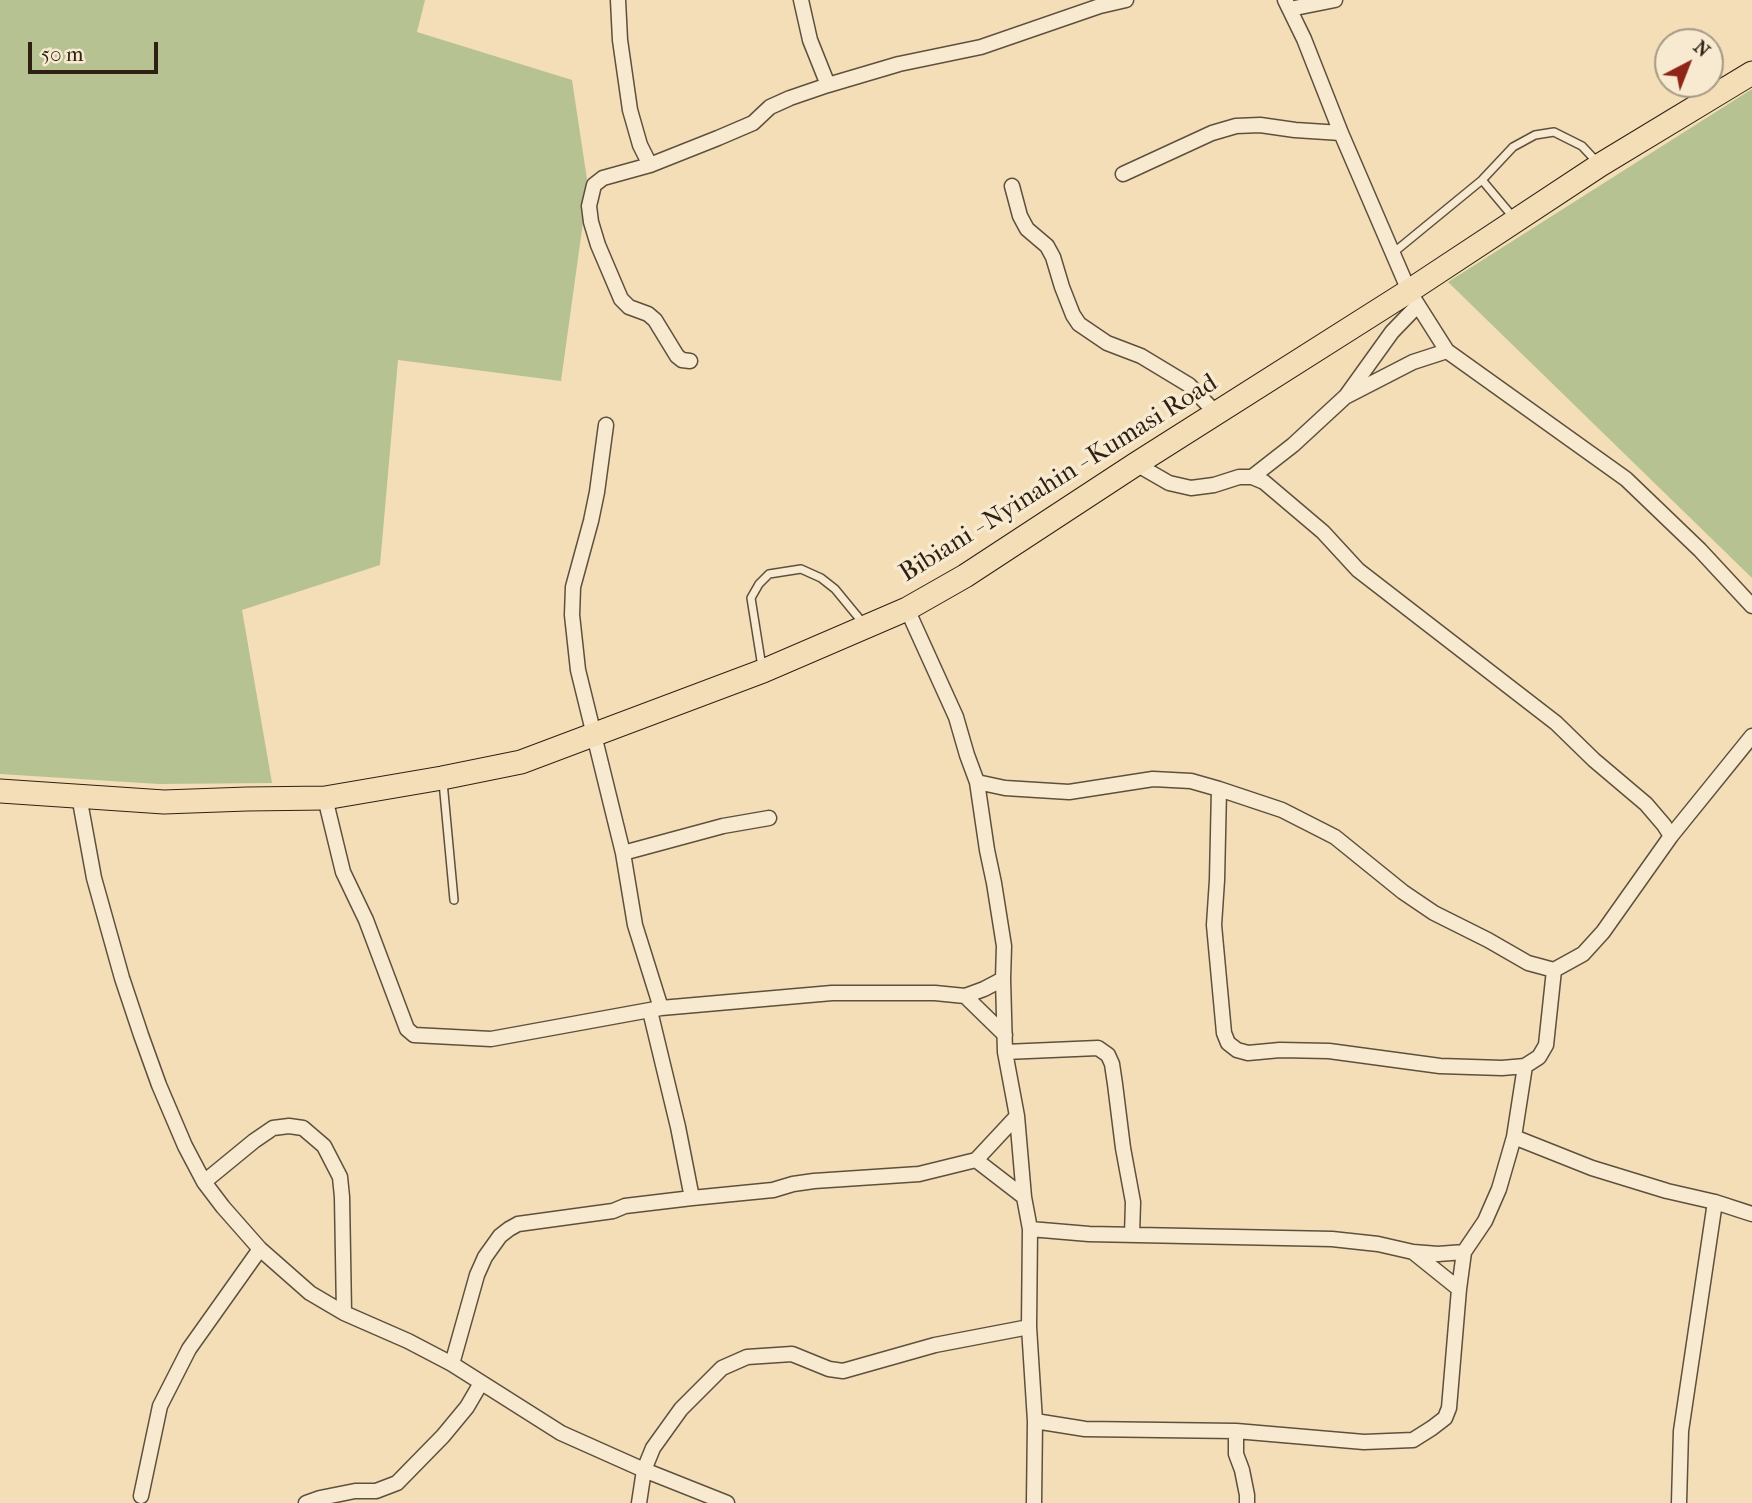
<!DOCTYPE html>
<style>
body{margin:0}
#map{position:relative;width:1752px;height:1503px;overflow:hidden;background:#f3deb7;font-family:"IM FELL French Canon",serif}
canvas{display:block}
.north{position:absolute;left:1654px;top:28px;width:70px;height:70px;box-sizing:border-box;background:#f7ead0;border:2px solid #a79a85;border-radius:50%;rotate:42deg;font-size:19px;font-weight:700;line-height:28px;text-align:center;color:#2e2114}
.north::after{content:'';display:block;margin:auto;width:24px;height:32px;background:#8f2418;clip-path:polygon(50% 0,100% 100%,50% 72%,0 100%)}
.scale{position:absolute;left:28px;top:42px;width:130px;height:32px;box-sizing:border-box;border:4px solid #2e2114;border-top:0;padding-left:9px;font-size:21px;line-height:24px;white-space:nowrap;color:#2e2114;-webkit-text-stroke:5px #f7ead0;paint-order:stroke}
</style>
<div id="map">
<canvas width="1752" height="1503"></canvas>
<div class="north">N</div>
<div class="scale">50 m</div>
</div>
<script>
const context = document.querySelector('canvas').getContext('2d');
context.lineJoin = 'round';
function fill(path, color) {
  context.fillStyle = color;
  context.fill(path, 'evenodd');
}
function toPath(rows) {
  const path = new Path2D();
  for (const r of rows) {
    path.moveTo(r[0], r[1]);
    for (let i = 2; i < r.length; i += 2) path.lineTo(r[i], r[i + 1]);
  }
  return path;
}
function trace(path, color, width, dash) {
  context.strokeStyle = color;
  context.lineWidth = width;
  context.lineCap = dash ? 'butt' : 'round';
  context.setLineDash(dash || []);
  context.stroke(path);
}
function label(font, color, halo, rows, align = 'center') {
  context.font = font + ' "IM FELL French Canon",serif';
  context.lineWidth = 7;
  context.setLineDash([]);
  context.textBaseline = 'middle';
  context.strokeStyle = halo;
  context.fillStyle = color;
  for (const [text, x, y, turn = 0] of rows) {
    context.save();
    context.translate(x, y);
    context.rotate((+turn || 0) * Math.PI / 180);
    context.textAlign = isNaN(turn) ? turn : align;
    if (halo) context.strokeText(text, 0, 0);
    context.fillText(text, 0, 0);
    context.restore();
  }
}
const green = toPath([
 [0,0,425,0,417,32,572,80,588,186,561,381,398,360,380,565,242,610,272,783,159,784,0,774],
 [1752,89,1752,578,1448,282]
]);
const service = toPath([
 [1482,180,1513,217],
 [1393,253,1482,180,1513,147,1535,135,1554,132,1582,146,1597,162],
 [762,667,751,598,759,584,769,574,801,569,821,578,835,589,863,623],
 [443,782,454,900]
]);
const minor = toPath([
 [618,0,620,40,630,110,640,145,650,165],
 [801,0,810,40,828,85,899,64,981,47,1100,6,1126,0],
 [1285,0,1304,39,1341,133,1409,291,1447,351,1626,479,1700,550,1752,606],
 [1290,9,1335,0],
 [1123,174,1212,133,1236,126,1260,125,1295,130,1341,133],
 [1012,186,1020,216,1027,229,1047,246,1053,257,1062,287,1073,315,1079,324,1107,343,1141,356,1189,385,1216,413],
 [690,361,682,360,677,356,655,320,648,314,629,307,621,299,598,245,591,222,589,206,594,185,603,178,650,165,718,138,753,123,770,107,790,98,828,85],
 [1346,396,1392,332,1418,305],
 [606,425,597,492,591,521,573,587,572,615,578,670,623,853,635,925,661,1008],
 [1136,464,1169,483,1191,488,1214,485,1239,477,1252,477,1264,482,1323,532,1358,570,1556,723,1594,760,1646,804,1664,825,1671,836],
 [1252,477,1293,445,1345,397,1413,362,1447,351],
 [907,609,956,717,967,755,977,782,987,850,994,883,1004,946,1003,979,1005,1052,1017,1116,1024,1197,1030,1229,1029,1327,1035,1421,1034,1503],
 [977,782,1005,788,1069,792,1153,779,1191,781,1219,789,1282,810,1335,837,1403,892,1434,913,1488,940,1528,963,1554,970,1583,954,1603,932,1671,836,1752,736],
 [1219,789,1217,880,1214,925,1224,1033,1228,1043,1237,1050,1248,1053,1280,1050,1329,1051,1440,1066,1502,1068,1525,1066,1539,1057,1546,1045,1554,970],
 [79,796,94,878,122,978,141,1035,159,1085,185,1146,204,1182,223,1207,260,1249,310,1293,344,1313,408,1341,452,1364,561,1433,644,1470,727,1503],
 [325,798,343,872,366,920,407,1029,414,1035,491,1039,661,1008,832,993,935,993,965,996,984,989,1003,979],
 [623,853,723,826,769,818],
 [965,996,1005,1035],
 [650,1011,678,1127,692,1198],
 [1005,1052,1098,1048,1108,1055,1112,1064,1115,1084,1123,1148,1133,1202,1132,1235],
 [1514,1137,1592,1168,1667,1191,1715,1202,1752,1214],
 [976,1160,1024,1197],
 [204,1182,254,1141,273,1128,289,1126,303,1128,324,1146,340,1177,342,1197,344,1313],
 [1030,1229,1089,1234,1332,1239,1378,1244,1413,1252,1438,1254,1464,1252],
 [1413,1252,1459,1289],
 [452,1364,477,1275,485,1257,500,1236,509,1229,518,1224,613,1211,625,1206,692,1198,773,1190,793,1184,814,1181,919,1174,976,1160,1017,1116],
 [1035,1421,1085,1429,1236,1431,1364,1442,1413,1440,1432,1428,1445,1418,1449,1408,1459,1289,1464,1252,1485,1221,1499,1189,1514,1137,1525,1066],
 [1236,1431,1236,1454,1242,1470,1247,1495,1247,1503],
 [141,1496,160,1406,189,1349,260,1249],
 [306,1503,320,1498,355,1491,376,1491,397,1483,443,1436,467,1407,481,1383],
 [639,1503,644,1470,653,1448,681,1409,722,1368,747,1357,792,1354,829,1369,843,1371,935,1345,1029,1327],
 [1679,1503,1681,1431,1715,1202]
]);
const primary = toPath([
 [0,791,164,802,247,799,325,798,442,778,521,762,763,671,907,609,965,576,1136,464,1409,291,1600,165,1752,73]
]);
const streetNames = [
 ["Bibiani - Nyinahin - Kumasi Road",1059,479,-32]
];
fill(green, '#b6c292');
trace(service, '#5f503d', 10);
trace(minor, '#5f503d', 17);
trace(primary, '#2e2114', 25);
trace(service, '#f7ead0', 7);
trace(minor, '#f7ead0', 14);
trace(primary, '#f3deb7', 23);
label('26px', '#2e2114', '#f7ead0', streetNames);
</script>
